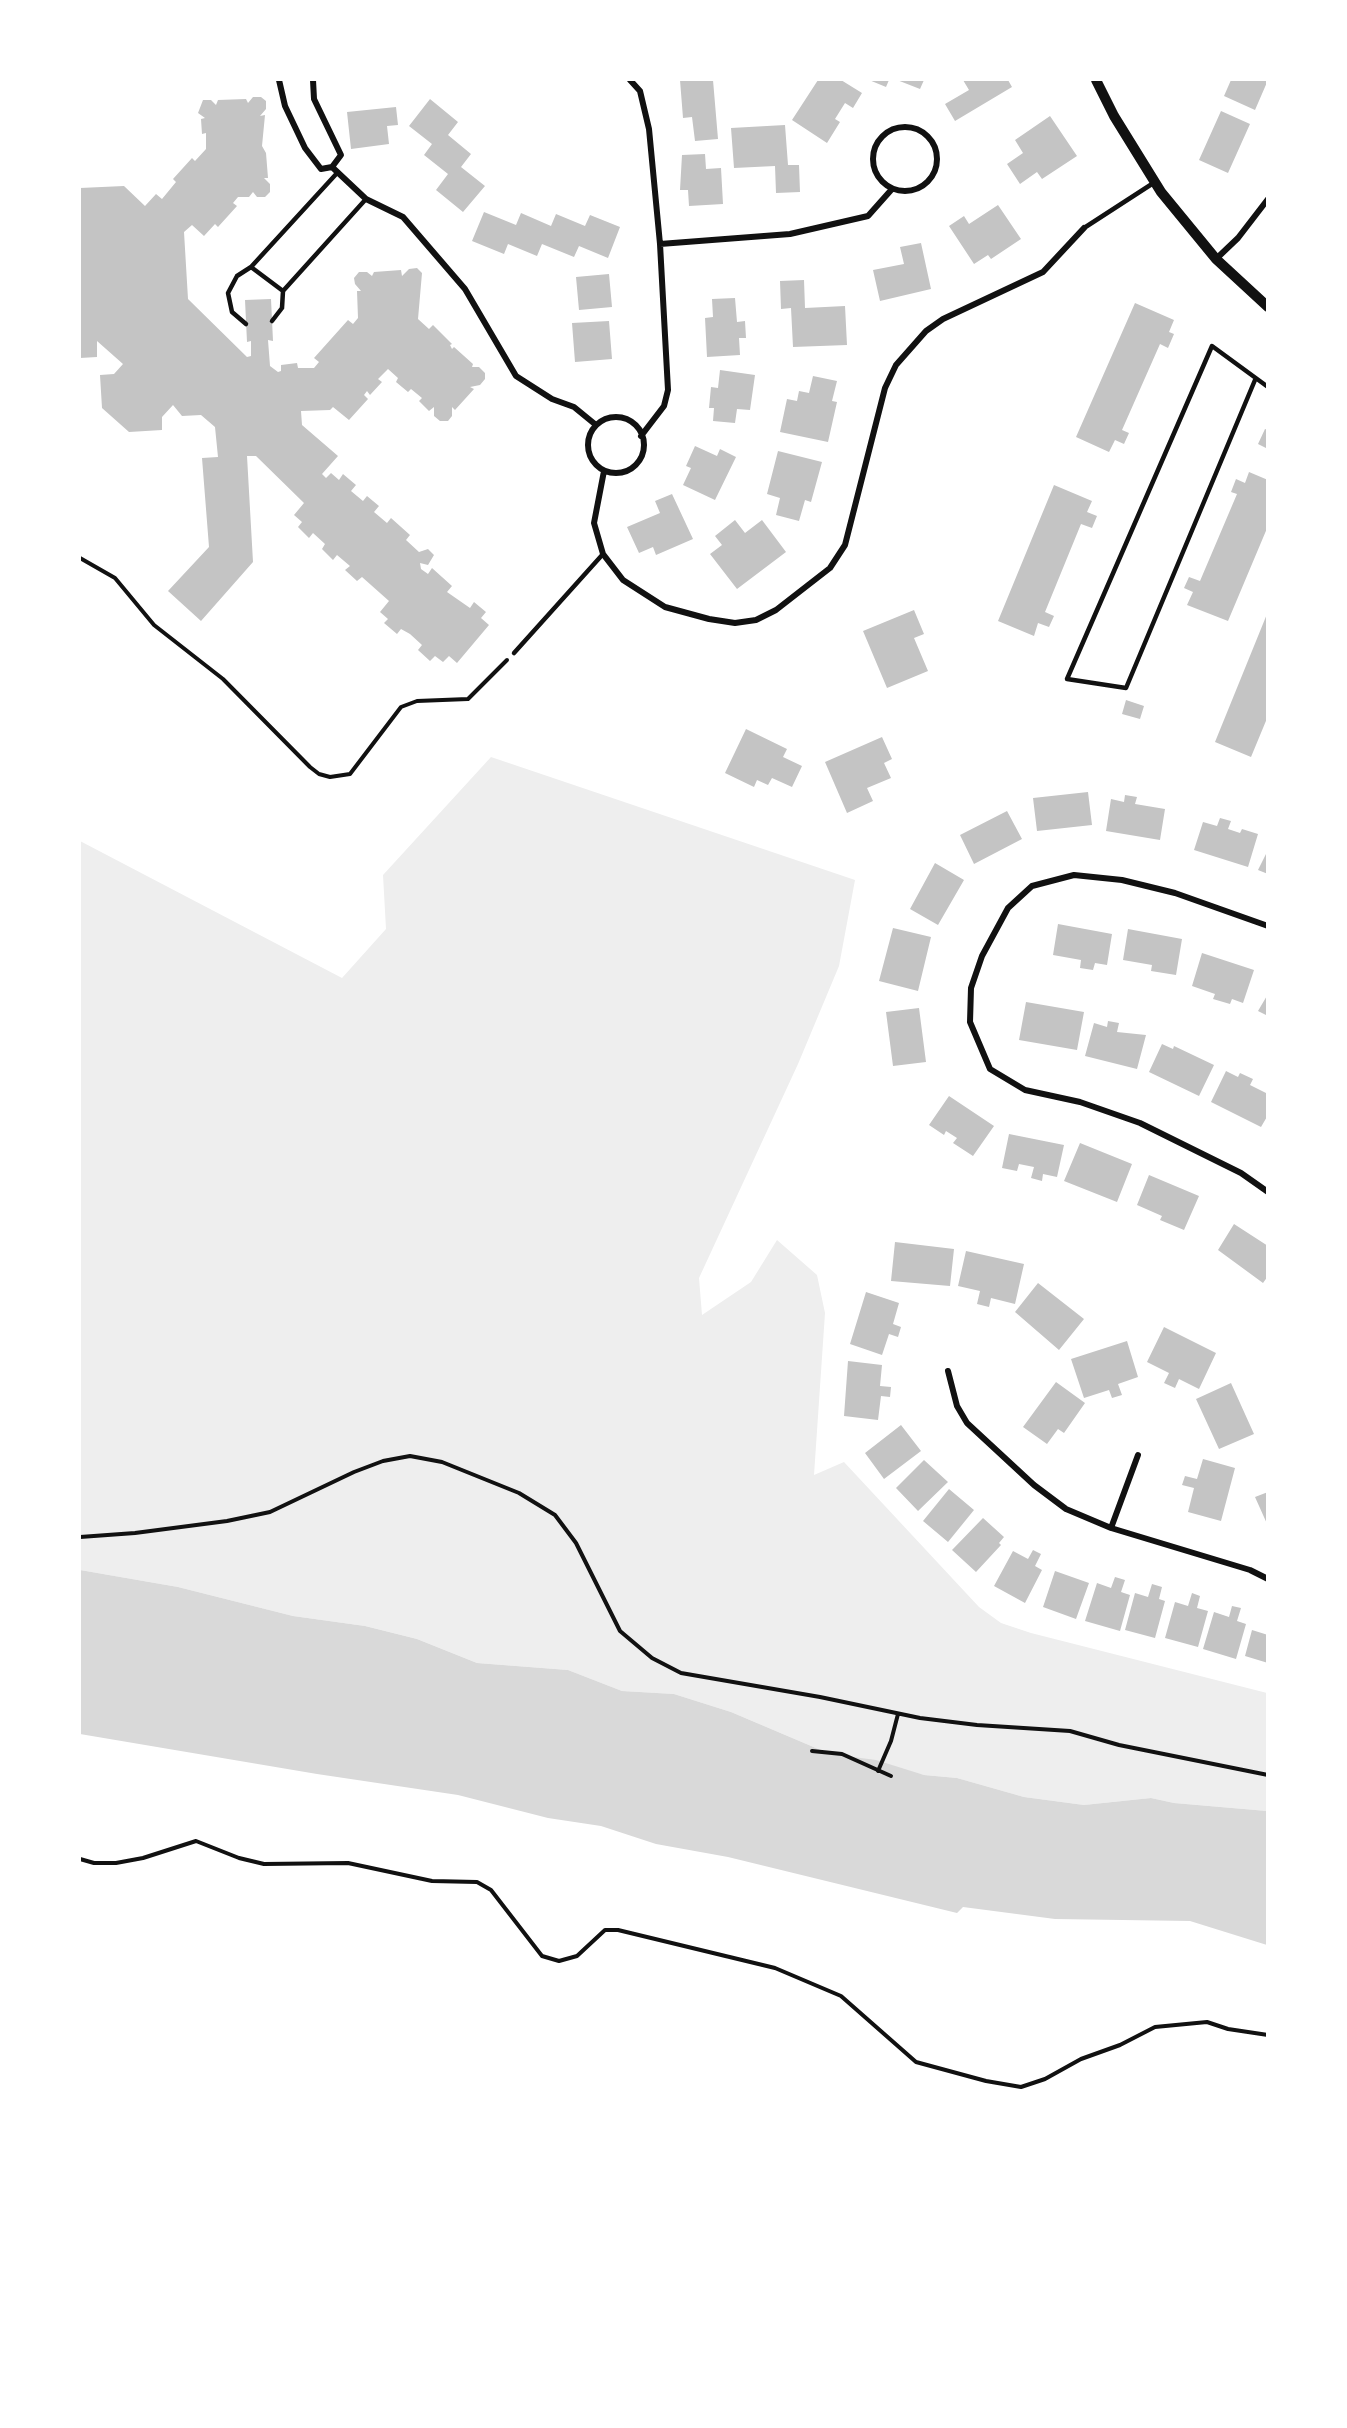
<!DOCTYPE html>
<style>
body{margin:0}
#map{position:relative;width:1347px;height:2428px;overflow:hidden;background:#fff;font-family:"Space Grotesk",sans-serif}
canvas{display:block}
.frame{position:absolute;inset:0;border:81px solid #fff;pointer-events:none}
</style>
<div id="map">
<canvas width="1347" height="2428"></canvas>
<div class="frame"></div>
</div>
<script>
const context = document.querySelector('canvas').getContext('2d');
context.lineJoin = 'round';
function fill(path, color) {
  context.fillStyle = color;
  context.fill(path, 'evenodd');
}
function toPath(rows) {
  const path = new Path2D();
  for (const r of rows) {
    if (r.length === 3) {
      path.moveTo(r[0] + r[2], r[1]);
      path.arc(r[0], r[1], r[2], 0, 2 * Math.PI);
      continue;
    }
    path.moveTo(r[0], r[1]);
    for (let i = 2; i < r.length; i += 2) path.lineTo(r[i], r[i + 1]);
  }
  return path;
}
function trace(path, color, width, dash) {
  context.strokeStyle = color;
  context.lineWidth = width;
  context.lineCap = dash ? 'butt' : 'round';
  context.setLineDash(dash || []);
  context.stroke(path);
}
const green = toPath([
 [491,757,855,880,839,966,798,1064,699,1278,702,1315,751,1282,777,1240,817,1275,825,1313,814,1475,844,1462,979,1607,1001,1623,1031,1633,1267,1693,1267,1811,1174,1803,1151,1798,1084,1805,1024,1797,957,1778,924,1775,830,1754,731,1712,674,1694,622,1691,568,1670,477,1663,417,1639,365,1626,293,1616,178,1587,80,1570,80,841,342,978,386,929,383,875]
]);
const water = toPath([
 [80,1570,178,1587,293,1616,365,1626,417,1639,477,1663,568,1670,622,1691,674,1694,731,1712,830,1754,876,1760,924,1775,957,1778,1024,1797,1084,1805,1151,1798,1174,1803,1267,1811,1267,1945,1190,1921,1055,1919,963,1907,957,1913,728,1857,656,1844,601,1826,548,1818,458,1795,317,1774,80,1734]
]);
const building = toPath([
 [680,80,713,80,718,139,695,141,692,117,683,118],
 [818,80,841,80,862,93,853,108,845,103,835,119,840,122,827,143,792,120],
 [869,80,889,80,886,87],
 [897,80,924,80,920,89],
 [963,80,1008,80,1012,87,955,121,945,104,969,90],
 [1231,80,1268,80,1255,110,1224,96],
 [253,97,261,97,266,101,266,109,260,116,265,115,262,146,266,153,268,178,264,178,270,184,270,192,265,197,257,197,253,192,249,197,238,197,233,203,237,206,218,227,215,224,204,236,192,225,184,232,188,299,247,357,251,356,251,341,247,342,245,300,271,299,273,341,268,340,270,366,278,372,281,371,281,365,297,363,298,368,314,368,319,362,314,358,348,320,353,324,358,318,357,291,361,291,355,284,354,278,359,272,367,272,372,276,374,272,401,270,402,276,409,269,417,268,422,273,418,319,429,329,433,325,452,344,450,345,452,349,454,347,473,364,472,367,479,367,485,373,485,379,480,385,470,387,474,389,455,410,452,407,452,416,448,421,440,421,434,416,434,407,429,411,419,401,422,398,411,389,408,392,396,382,398,378,388,369,378,379,382,382,370,395,367,391,364,395,368,399,349,420,333,407,330,410,301,411,302,425,338,456,322,474,326,478,331,473,339,480,343,474,356,485,351,491,363,501,367,496,379,506,374,512,387,523,391,518,410,535,406,540,419,552,428,549,434,555,428,565,420,563,421,569,428,574,432,568,452,586,447,592,470,608,474,602,486,612,481,618,489,625,457,663,449,656,443,662,435,656,430,661,418,650,422,645,410,634,401,629,397,634,384,623,388,619,380,612,389,601,362,577,357,581,345,570,350,566,337,555,333,560,322,549,325,544,313,533,309,538,298,527,302,522,294,515,304,503,256,456,247,456,253,562,201,621,168,591,209,547,202,458,218,457,215,427,201,415,182,416,173,405,162,417,162,430,129,432,102,408,100,375,114,374,123,364,97,341,97,357,80,358,80,188,124,186,145,206,156,194,162,199,176,182,173,179,192,158,195,161,206,149,206,133,202,134,201,119,205,118,198,113,203,100,211,100,216,105,218,100,246,99,248,103],
 [430,99,458,122,448,135,471,154,461,167,485,186,463,212,436,190,448,174,424,155,432,144,409,126],
 [396,107,398,125,387,126,389,144,351,149,347,112],
 [1221,111,1250,124,1228,173,1199,160],
 [1050,116,1077,156,1042,179,1037,172,1020,184,1007,164,1023,153,1015,140],
 [785,125,788,165,799,165,800,192,776,193,775,166,734,168,731,128],
 [705,154,706,169,721,168,723,204,689,206,688,190,680,190,682,155],
 [998,205,1021,239,991,259,988,255,974,264,949,226,964,216,969,224],
 [484,212,516,225,521,213,551,226,556,214,585,226,590,215,620,227,608,258,579,246,574,257,542,244,537,256,508,244,504,254,472,241],
 [921,243,931,289,880,301,873,270,904,264,900,247],
 [609,274,612,307,579,310,576,277],
 [804,280,805,308,845,306,847,345,793,347,791,308,781,309,780,281],
 [735,298,737,322,745,321,746,338,739,338,740,355,707,357,705,318,713,317,712,299],
 [1135,303,1174,320,1169,332,1174,334,1168,348,1160,344,1122,430,1129,433,1124,444,1115,440,1109,452,1076,437],
 [609,321,612,359,575,362,572,323],
 [720,370,755,375,750,410,737,409,735,423,713,421,714,408,709,408,711,387,718,388],
 [813,376,837,381,832,401,837,402,828,442,780,432,787,399,797,401,799,391,809,393],
 [1265,429,1268,430,1268,449,1258,444],
 [695,446,717,456,720,449,736,457,715,500,683,485,691,468,686,466],
 [778,451,822,462,811,502,805,500,799,521,776,515,780,498,767,494],
 [1249,472,1268,480,1268,526,1228,621,1187,605,1193,592,1184,588,1189,577,1200,581,1237,494,1231,492,1236,479,1245,483],
 [1054,485,1092,501,1087,512,1097,516,1092,528,1081,524,1045,612,1054,616,1049,627,1038,623,1034,636,998,621],
 [672,494,693,539,656,555,653,547,639,553,627,527,660,513,655,501],
 [735,520,745,533,762,520,786,552,737,589,710,554,722,545,715,536],
 [914,610,924,634,914,638,928,671,887,688,863,631],
 [1267,614,1268,716,1251,757,1215,742],
 [1126,700,1144,706,1140,719,1122,714],
 [746,729,787,749,783,757,802,766,792,787,772,778,768,785,757,780,754,787,725,773],
 [882,737,892,759,884,763,891,778,867,788,873,801,847,813,825,762],
 [1088,792,1092,825,1037,831,1033,798],
 [1125,795,1137,797,1135,804,1165,809,1160,840,1106,831,1111,799,1124,802],
 [1007,811,1022,839,974,864,960,835],
 [1220,818,1231,821,1228,829,1240,833,1242,829,1258,834,1248,867,1194,850,1203,822,1217,826],
 [1268,850,1268,874,1258,870],
 [935,863,964,880,938,925,910,909],
 [1058,924,1112,934,1107,965,1095,963,1093,970,1080,968,1081,960,1053,955],
 [893,928,931,937,918,991,879,981],
 [1128,929,1182,939,1176,975,1151,971,1152,965,1123,960],
 [1202,953,1254,970,1243,1003,1232,999,1230,1004,1213,999,1215,994,1192,986],
 [1268,994,1268,1016,1258,1011],
 [1026,1002,1084,1012,1077,1050,1019,1040],
 [919,1008,926,1062,893,1066,886,1012],
 [1108,1021,1119,1023,1117,1032,1146,1035,1137,1069,1085,1056,1094,1023,1107,1027],
 [1162,1044,1173,1049,1174,1046,1214,1065,1199,1096,1149,1072],
 [1226,1071,1238,1077,1240,1073,1253,1079,1250,1085,1268,1094,1268,1115,1261,1127,1211,1102],
 [949,1096,994,1126,973,1156,953,1143,957,1138,946,1131,944,1135,929,1125],
 [1009,1134,1064,1145,1057,1177,1043,1174,1042,1181,1031,1178,1034,1167,1019,1164,1017,1171,1002,1168],
 [1080,1143,1132,1164,1117,1202,1064,1181],
 [1149,1175,1199,1196,1184,1230,1160,1220,1162,1216,1137,1205],
 [1234,1224,1268,1246,1268,1276,1263,1283,1218,1250],
 [895,1242,954,1249,950,1286,891,1281],
 [966,1251,1024,1264,1015,1304,991,1298,989,1307,977,1304,980,1291,958,1286],
 [1038,1283,1084,1319,1059,1350,1015,1312],
 [866,1292,899,1303,893,1324,901,1327,898,1337,889,1334,882,1355,850,1344],
 [1164,1327,1216,1353,1199,1389,1179,1379,1175,1388,1164,1383,1169,1373,1147,1362],
 [1127,1341,1138,1377,1118,1384,1122,1395,1112,1398,1109,1390,1084,1398,1071,1359],
 [848,1361,882,1365,880,1386,891,1387,890,1397,881,1396,878,1420,844,1416],
 [1056,1382,1085,1403,1064,1433,1058,1429,1047,1444,1023,1427],
 [1231,1383,1254,1434,1219,1449,1196,1399],
 [901,1425,921,1451,884,1479,865,1453],
 [1203,1459,1235,1468,1221,1521,1188,1512,1194,1488,1182,1485,1185,1476,1197,1479],
 [924,1460,948,1482,918,1511,896,1488],
 [949,1489,974,1510,948,1542,923,1521],
 [1268,1492,1268,1526,1255,1497],
 [983,1518,1004,1537,999,1543,1001,1545,976,1572,952,1550],
 [1033,1550,1041,1554,1035,1566,1042,1570,1025,1603,994,1586,1013,1551,1028,1559],
 [1055,1571,1089,1583,1076,1619,1043,1607],
 [1115,1577,1125,1580,1121,1592,1130,1595,1120,1631,1085,1621,1097,1583,1111,1588],
 [1152,1584,1162,1587,1159,1599,1165,1601,1155,1638,1125,1630,1135,1593,1148,1597],
 [1192,1593,1200,1596,1197,1608,1208,1611,1198,1647,1165,1638,1175,1602,1188,1606],
 [1232,1606,1241,1608,1237,1621,1246,1624,1236,1659,1203,1649,1214,1612,1229,1617],
 [1252,1630,1268,1635,1268,1663,1245,1656]
]);
const path = toPath([
 [80,558,115,578,154,625,223,679,310,767,319,774,330,777,350,774,401,707,417,701,468,699,507,660],
 [80,1537,135,1533,227,1521,270,1512,354,1472,383,1461,410,1456,442,1462,519,1493,555,1515,576,1543,620,1631,652,1658,681,1673,820,1697,920,1718,977,1725,1070,1731,1119,1745,1268,1775],
 [812,1751,842,1754,891,1776],
 [878,1771,891,1741,898,1714],
 [80,1859,94,1863,116,1863,143,1858,196,1841,239,1858,264,1864,348,1863,432,1881,477,1882,491,1890,542,1956,559,1961,577,1956,605,1930,618,1930,775,1968,841,1996,916,2062,986,2081,1021,2087,1045,2079,1081,2059,1120,2045,1155,2027,1207,2022,1228,2029,1268,2035]
]);
const service = toPath([
 [338,172,251,267,283,291,366,199],
 [1084,228,1155,182],
 [272,321,282,308,283,291],
 [246,324,232,312,228,293,237,276,251,267],
 [1255,380,1126,688,1067,679,1212,346,1268,387],
 [514,653,603,554]
]);
const minor = toPath([
 [279,80,285,106,305,148,321,169,332,167],
 [313,80,314,99,341,155,332,167],
 [630,80,640,91,649,129,660,244,668,390,664,406,641,436],
 [905,159,32],
 [332,167,366,199,403,217,465,289,516,376,552,399,574,407,596,425],
 [660,244,790,234,868,216,892,189],
 [1216,259,1238,238,1268,199],
 [616,445,28],
 [604,471,594,523,603,554,623,580,665,607,709,619,735,623,756,620,776,610,830,568,845,545,885,388,896,365,926,331,943,319,1043,272,1084,228],
 [1268,926,1175,893,1122,880,1074,875,1032,886,1008,908,982,956,971,988,970,1022,990,1069,1025,1090,1080,1102,1140,1123,1241,1173,1268,1192],
 [948,1371,957,1406,967,1423,1034,1485,1066,1509,1111,1528,1250,1570,1268,1579],
 [1111,1528,1138,1455]
]);
const tertiary = toPath([
 [1096,80,1114,116,1161,192,1216,259,1268,307]
]);
fill(green, '#eee');
fill(water, '#d9d9d9');
fill(building, '#c4c4c4');
trace(path, '#111', 4);
trace(service, '#111', 4.5);
trace(minor, '#111', 6);
trace(tertiary, '#111', 10);
</script>
